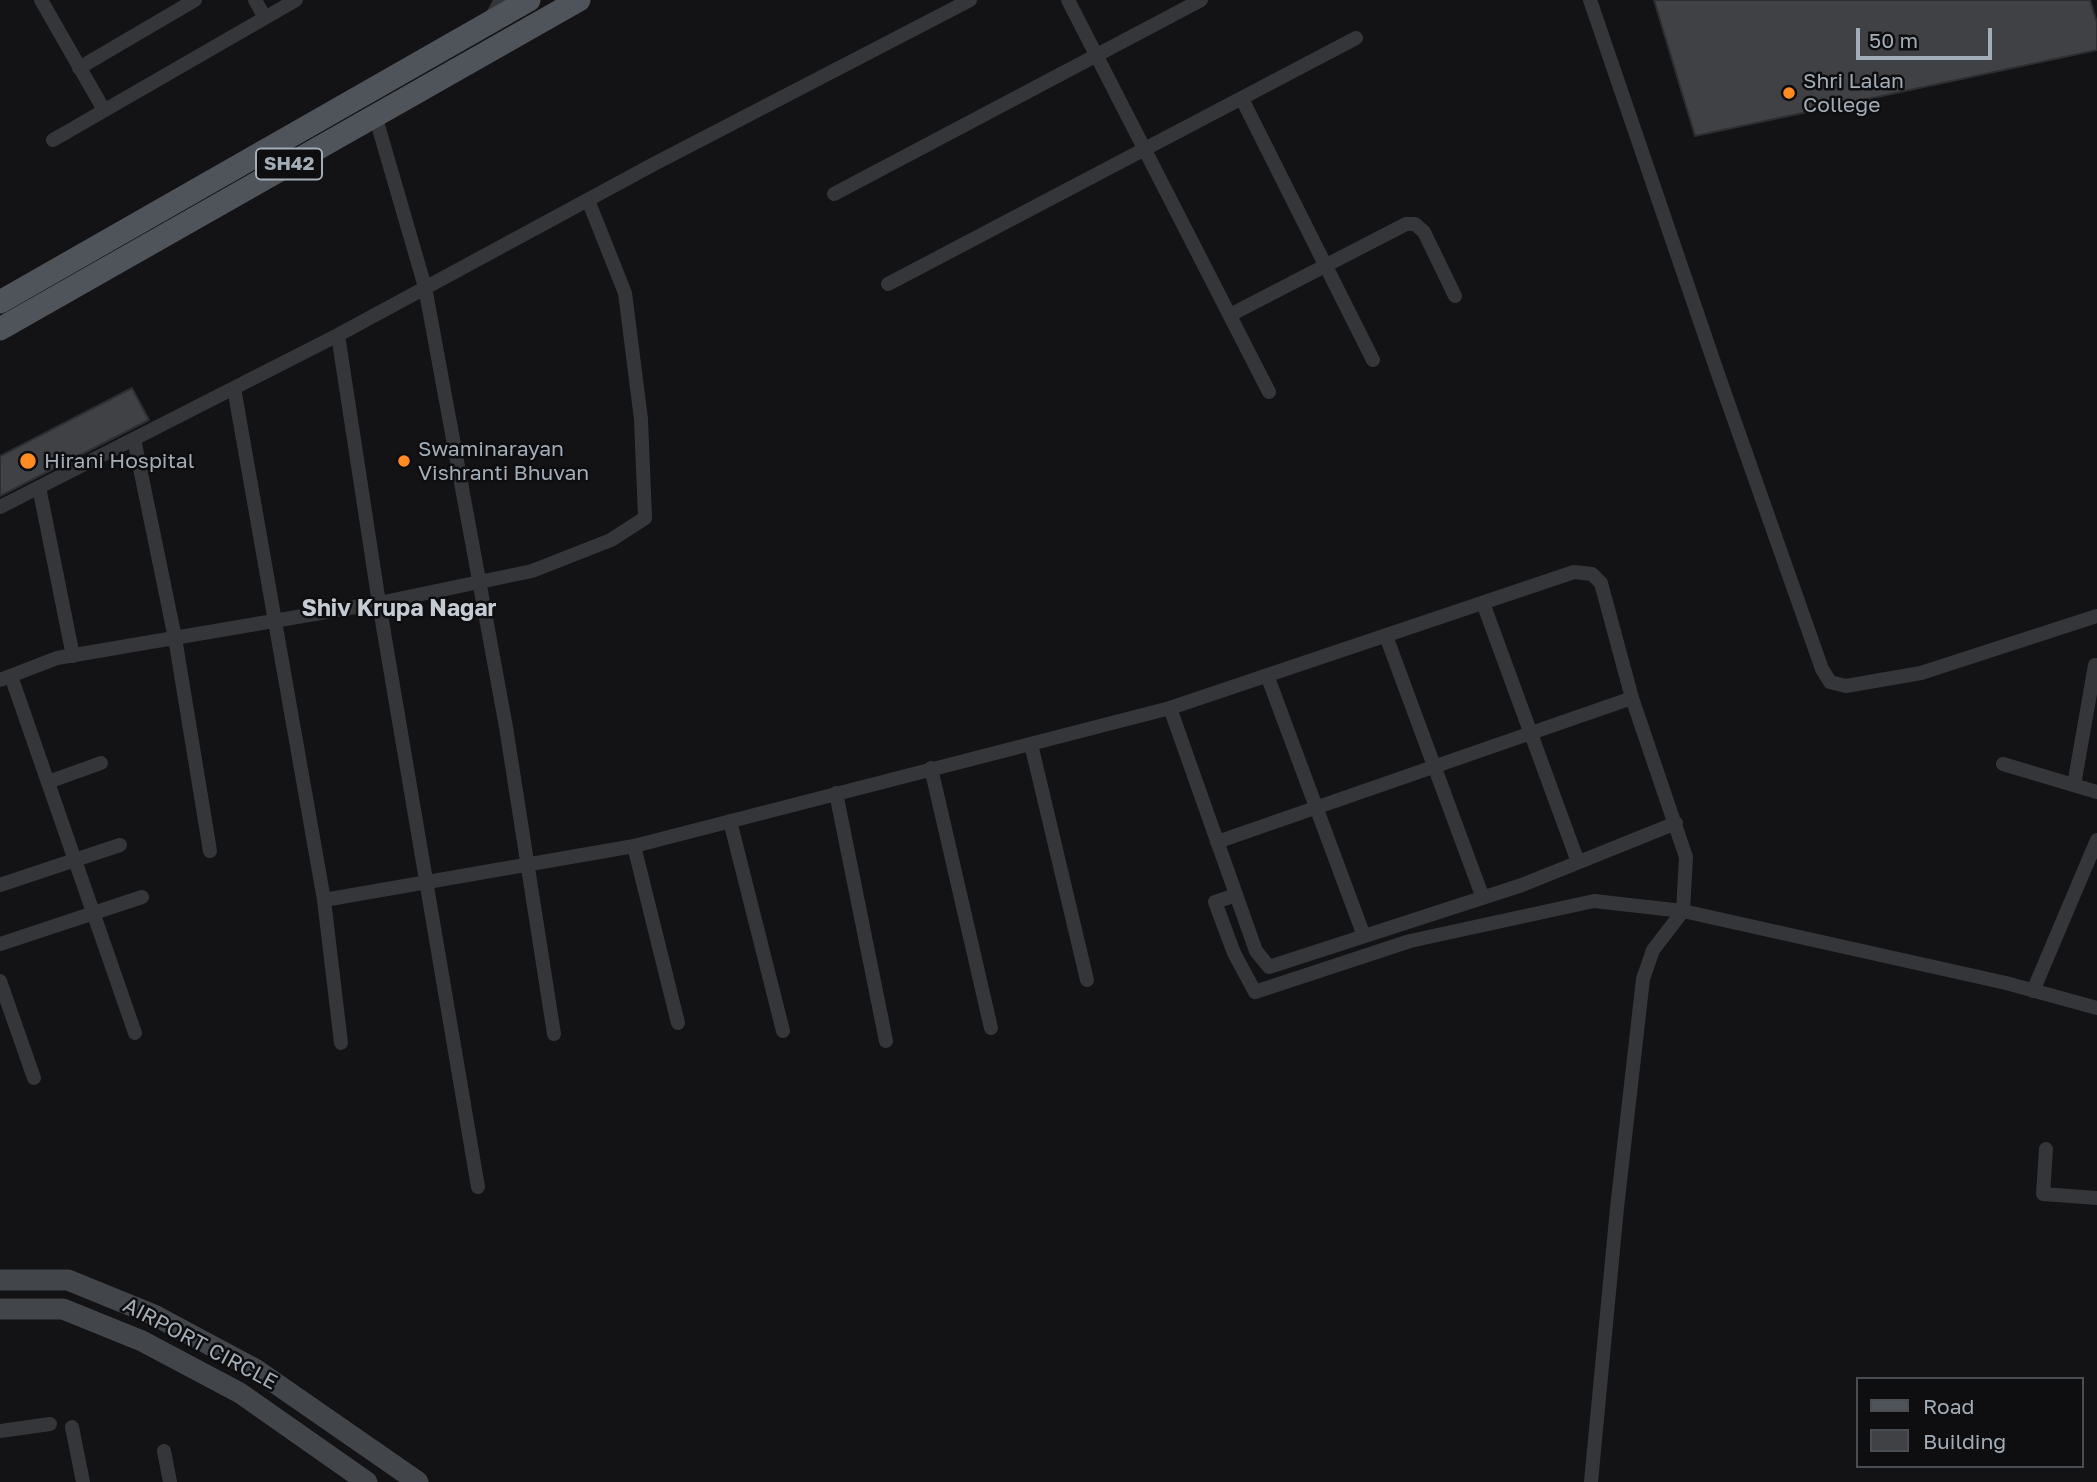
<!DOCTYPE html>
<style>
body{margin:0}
#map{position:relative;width:2097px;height:1482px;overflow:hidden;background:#131315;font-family:"Golos Text",sans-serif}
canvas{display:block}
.legend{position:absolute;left:1856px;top:1377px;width:228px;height:91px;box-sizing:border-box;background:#0e0e10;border:2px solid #4a4e53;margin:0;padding:9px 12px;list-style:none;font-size:21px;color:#a3adb7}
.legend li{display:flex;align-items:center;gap:14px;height:35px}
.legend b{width:35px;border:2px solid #4a4e53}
.scale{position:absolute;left:1856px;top:28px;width:136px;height:32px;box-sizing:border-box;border:4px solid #a3adb7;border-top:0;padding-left:9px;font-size:21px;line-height:24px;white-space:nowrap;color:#a3adb7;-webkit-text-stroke:5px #0e0e10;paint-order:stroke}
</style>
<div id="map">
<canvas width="2097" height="1482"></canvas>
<ul class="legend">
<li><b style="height:9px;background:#4f545a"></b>Road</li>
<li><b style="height:19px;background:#3f4145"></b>Building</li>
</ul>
<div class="scale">50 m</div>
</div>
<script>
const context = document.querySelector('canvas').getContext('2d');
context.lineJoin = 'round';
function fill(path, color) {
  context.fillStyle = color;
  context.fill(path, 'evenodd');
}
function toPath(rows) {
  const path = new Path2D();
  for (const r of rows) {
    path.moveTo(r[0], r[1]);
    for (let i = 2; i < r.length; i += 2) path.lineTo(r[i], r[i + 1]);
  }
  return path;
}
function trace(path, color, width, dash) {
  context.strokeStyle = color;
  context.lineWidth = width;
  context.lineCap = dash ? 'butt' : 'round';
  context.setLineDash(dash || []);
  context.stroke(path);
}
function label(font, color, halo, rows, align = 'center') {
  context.font = font + ' "Golos Text",sans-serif';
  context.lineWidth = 5;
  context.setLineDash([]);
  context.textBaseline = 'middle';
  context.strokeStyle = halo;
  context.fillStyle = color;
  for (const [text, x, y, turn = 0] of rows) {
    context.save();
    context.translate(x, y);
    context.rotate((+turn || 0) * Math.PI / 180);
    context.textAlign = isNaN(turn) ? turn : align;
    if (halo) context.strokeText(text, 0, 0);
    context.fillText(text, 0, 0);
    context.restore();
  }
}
const building = toPath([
 [1654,0,2090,0,2097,22,2097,50,1695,136,1654,0],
 [132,388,149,420,0,496,0,456,132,388]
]);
const street = toPath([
 [41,0,104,110],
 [255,0,265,18],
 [1068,0,1269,392],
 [1590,0,1718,374,1822,669,1830,682,1846,686,1921,673,2097,616],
 [490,20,501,0],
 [79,68,195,0],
 [1242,99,1373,360],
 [375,115,425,287,506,727,554,1034],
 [53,140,296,0],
 [834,194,1201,0],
 [888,284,1356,38],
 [1230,315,1406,224,1415,224,1424,232,1455,296],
 [338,335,379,603,478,1187],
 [234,388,324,900,341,1043],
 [134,439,175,638,210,851],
 [39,487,73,656],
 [0,507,338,335,654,164,970,0],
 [1483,603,1578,862],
 [1386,636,1483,898],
 [1267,675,1364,936],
 [11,676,135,1033],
 [0,680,57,658,379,603,532,571,611,540,645,518,641,419,625,293,588,200],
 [1170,708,1256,951,1269,967,1522,885,1676,823],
 [1031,744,1087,980],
 [2003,764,2097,792],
 [931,768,991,1028],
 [48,782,101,763],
 [2074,785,2095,665],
 [836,793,886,1041],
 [730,821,783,1031],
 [1217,842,1632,698],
 [634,846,678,1023],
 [0,885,120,845],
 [1236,895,1215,902,1234,953,1255,992,1410,941,1594,901,1683,911,2006,983,2097,1008],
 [324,900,634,846,774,810,1170,708,1574,572,1592,574,1601,583,1632,698,1686,857,1683,911,1653,950,1643,979,1617,1208,1591,1482],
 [0,944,142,897],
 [0,981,34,1078],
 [2033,991,2097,840],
 [2046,1149,2043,1194,2097,1198],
 [72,1427,83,1482],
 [0,1431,50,1424],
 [164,1451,170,1482]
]);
const secondary = toPath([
 [0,1280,68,1280,154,1315,255,1369,418,1482],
 [0,1309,63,1309,142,1341,240,1393,367,1482]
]);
const primary = toPath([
 [0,302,529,0],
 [0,329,579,0]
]);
const markers = [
 [1789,93,7,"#ff8b21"],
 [28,461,9,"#ff8b21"],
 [404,461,7,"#ff8b21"]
];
const shields = [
 [289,164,66]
];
const shieldNames = [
 ["SH42",289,164]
];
const poiNames = [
 ["Shri Lalan",1803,81],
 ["College",1803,105],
 ["Swaminarayan",418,449],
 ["Vishranti Bhuvan",418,473],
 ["Hirani Hospital",44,461]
];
const streetNames = [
 ["AIRPORT CIRCLE",200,1344,28]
];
const neighbourhoodNames = [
 ["Shiv Krupa Nagar",399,609]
];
fill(building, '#3f4145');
trace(building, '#2d2e31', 2);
trace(street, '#34363a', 14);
trace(secondary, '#42454a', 21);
trace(primary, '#4f545a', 23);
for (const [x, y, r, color] of markers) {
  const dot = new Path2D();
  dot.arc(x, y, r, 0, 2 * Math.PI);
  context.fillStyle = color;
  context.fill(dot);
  trace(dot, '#0e0e10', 2.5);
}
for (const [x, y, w] of shields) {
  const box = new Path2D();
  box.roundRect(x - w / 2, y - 15.5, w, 31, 5);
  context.fillStyle = '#0e0e10';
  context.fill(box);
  trace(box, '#a3adb7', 2);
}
label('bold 19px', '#a3adb7', null, shieldNames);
label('21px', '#a3adb7', '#0e0e10', poiNames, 'left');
label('21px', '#a3adb7', '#0e0e10', streetNames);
label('bold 23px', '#c5cbd2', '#0e0e10', neighbourhoodNames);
</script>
